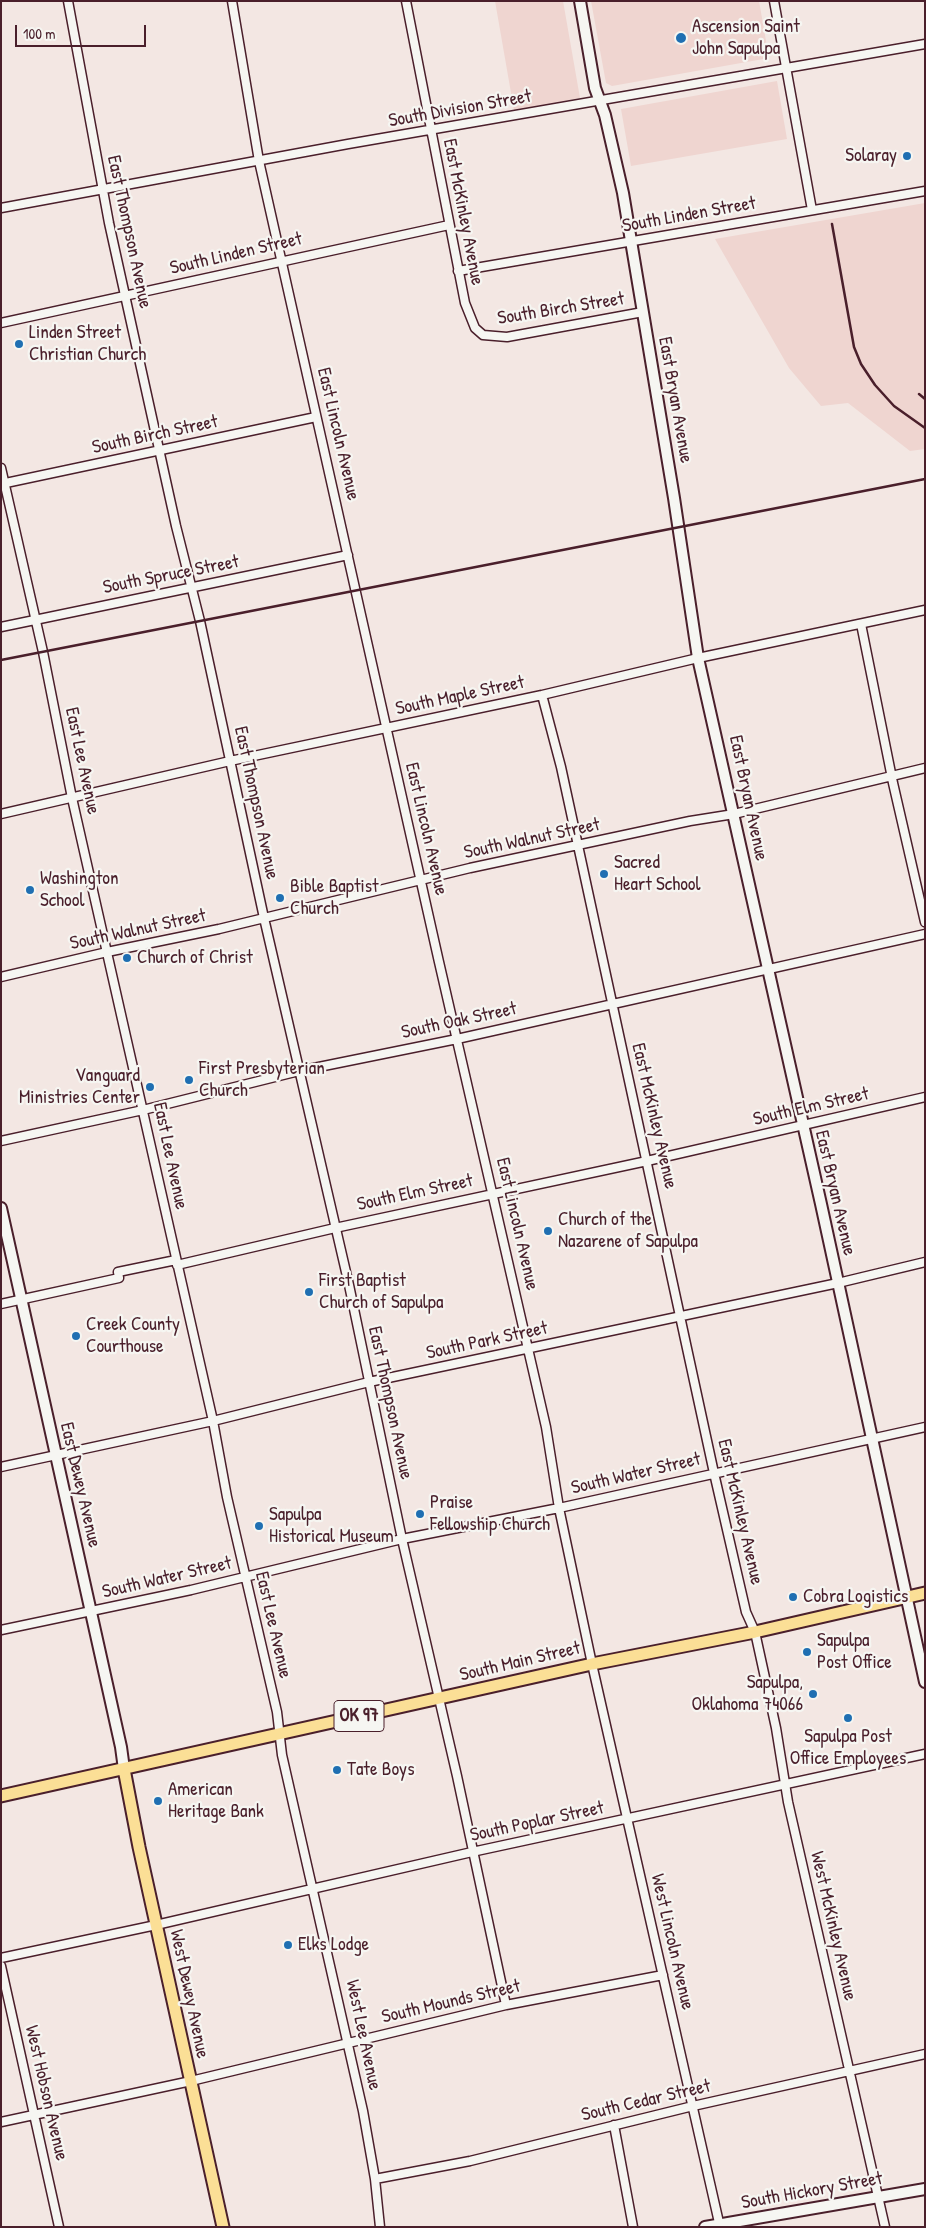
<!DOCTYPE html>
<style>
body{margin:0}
#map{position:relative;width:926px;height:2228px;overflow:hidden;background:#f3e7e3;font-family:"Patrick Hand",sans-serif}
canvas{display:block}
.frame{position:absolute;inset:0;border:2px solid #4a1f2b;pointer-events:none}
.scale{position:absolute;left:15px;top:25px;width:131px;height:22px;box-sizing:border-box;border:2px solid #4a1f2b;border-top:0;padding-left:6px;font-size:15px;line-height:18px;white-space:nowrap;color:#4a1f2b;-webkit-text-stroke:4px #f6f6f2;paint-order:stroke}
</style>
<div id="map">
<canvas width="926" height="2228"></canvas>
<div class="frame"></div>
<div class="scale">100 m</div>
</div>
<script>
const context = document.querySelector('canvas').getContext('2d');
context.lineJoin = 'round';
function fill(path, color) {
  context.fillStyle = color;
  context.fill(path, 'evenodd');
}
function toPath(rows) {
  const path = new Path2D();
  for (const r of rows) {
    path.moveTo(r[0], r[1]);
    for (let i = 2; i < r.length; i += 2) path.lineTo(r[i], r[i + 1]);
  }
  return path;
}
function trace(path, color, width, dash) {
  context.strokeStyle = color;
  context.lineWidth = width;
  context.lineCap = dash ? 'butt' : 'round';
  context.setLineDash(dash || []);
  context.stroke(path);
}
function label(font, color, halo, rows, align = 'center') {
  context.font = font + ' "Patrick Hand",sans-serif';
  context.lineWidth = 4.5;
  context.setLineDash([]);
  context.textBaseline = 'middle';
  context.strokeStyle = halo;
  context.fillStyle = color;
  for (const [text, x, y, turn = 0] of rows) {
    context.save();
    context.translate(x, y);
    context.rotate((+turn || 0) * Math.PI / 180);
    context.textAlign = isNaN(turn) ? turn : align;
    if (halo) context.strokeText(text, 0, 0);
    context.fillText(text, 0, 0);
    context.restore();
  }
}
const built = toPath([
 [495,1,563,1,580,98,514,110],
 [591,1,759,1,769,58,612,86,606,83],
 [777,81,787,139,631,166,621,109],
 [925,203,925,449,910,451,848,403,821,406,789,368,715,239]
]);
const street = toPath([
 [68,1,109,223,176,526,200,621,264,918,349,1285,402,1539,457,1776,506,2005],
 [232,1,259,161,439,962,546,1427,559,1508,592,1664,720,2227],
 [406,1,465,303,475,328,483,335,507,337,643,312],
 [774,1,812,210],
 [1,208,348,144,925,44],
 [458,271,925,191],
 [1,323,449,225],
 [1,468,43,652,72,798,213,1421,227,1497,277,1712,282,1755,363,2111,375,2179,380,2227],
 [1,484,316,417],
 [861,624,893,783,925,922],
 [1,627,348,555],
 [542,695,561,767,714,1473,746,1612,755,1632,776,1728,788,1802,885,2227],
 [1,814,230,761,542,695,698,658,925,610],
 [1,977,107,952,219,929,470,868,690,821,734,814,925,768],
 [1,1141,143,1110,299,1071,457,1039,925,934],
 [177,1265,335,1228,647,1161,925,1097],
 [1,1304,119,1278,118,1272,176,1260],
 [1,1467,213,1421,369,1382,838,1283,925,1262],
 [1,1630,191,1590,402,1539,559,1508,925,1427],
 [1,1958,156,1925,472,1852,925,1754],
 [1,1966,59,2227],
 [1,2122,191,2081,506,2005,663,1975],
 [614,2125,633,2227],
 [375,2179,470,2161,693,2106,925,2054]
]);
const secondary = toPath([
 [580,1,595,88,605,115,623,193,674,498,698,658,821,1204,925,1682],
 [1,1208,121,1747,124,1769],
 [705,2227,925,2189]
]);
const primary = toPath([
 [124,1769,139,1847,223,2227],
 [1,1796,592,1664,755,1632,925,1593]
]);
const rail = toPath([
 [832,224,854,347,861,364,875,385,894,406,925,428],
 [919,394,925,399],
 [1,660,925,479]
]);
const markers = [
 [681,38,6,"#1f6fb2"],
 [907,156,5,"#1f6fb2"],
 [19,344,5,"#1f6fb2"],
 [604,874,5,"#1f6fb2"],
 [30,890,5,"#1f6fb2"],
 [280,898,5,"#1f6fb2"],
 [127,958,5,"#1f6fb2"],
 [189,1080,5,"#1f6fb2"],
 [150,1087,5,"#1f6fb2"],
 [548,1231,5,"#1f6fb2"],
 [309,1292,5,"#1f6fb2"],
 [76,1336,5,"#1f6fb2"],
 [420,1514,5,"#1f6fb2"],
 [259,1526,5,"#1f6fb2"],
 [793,1597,5,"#1f6fb2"],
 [807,1652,5,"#1f6fb2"],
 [813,1694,5,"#1f6fb2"],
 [848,1718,5,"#1f6fb2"],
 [337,1770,5,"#1f6fb2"],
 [158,1801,5,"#1f6fb2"],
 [288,1945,5,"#1f6fb2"]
];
const shields = [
 [359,1716,50]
];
const shieldNames = [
 ["OK 97",359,1716]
];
const poiNames = [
 ["Ascension Saint",692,27],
 ["John Sapulpa",692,49],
 ["Solaray",897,156,"right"],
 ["Linden Street",29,333],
 ["Christian Church",29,355],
 ["Sacred",614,863],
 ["Heart School",614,885],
 ["Washington",40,879],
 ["School",40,901],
 ["Bible Baptist",290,887],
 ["Church",290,909],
 ["Church of Christ",137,958],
 ["First Presbyterian",199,1069],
 ["Church",199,1091],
 ["Vanguard",140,1076,"right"],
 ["Ministries Center",140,1098,"right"],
 ["Church of the",558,1220],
 ["Nazarene of Sapulpa",558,1242],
 ["First Baptist",319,1281],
 ["Church of Sapulpa",319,1303],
 ["Creek County",86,1325],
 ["Courthouse",86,1347],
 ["Praise",430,1503],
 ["Fellowship Church",430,1525],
 ["Sapulpa",269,1515],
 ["Historical Museum",269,1537],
 ["Cobra Logistics",803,1597],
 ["Sapulpa",817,1641],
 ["Post Office",817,1663],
 ["Sapulpa,",803,1683,"right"],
 ["Oklahoma 74066",803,1705,"right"],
 ["Sapulpa Post",848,1737,"center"],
 ["Office Employees",848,1759,"center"],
 ["Tate Boys",347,1770],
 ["American",168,1790],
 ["Heritage Bank",168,1812],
 ["Elks Lodge",298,1945]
];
const streetNames = [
 ["South Division Street",460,109,-10],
 ["East McKinley Avenue",463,212,79],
 ["South Linden Street",689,215,-10],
 ["East Thompson Avenue",129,232,78],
 ["South Linden Street",236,254,-13],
 ["South Birch Street",561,309,-9],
 ["East Bryan Avenue",675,400,80],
 ["East Lincoln Avenue",338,434,77],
 ["South Birch Street",155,435,-12],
 ["South Spruce Street",171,575,-11],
 ["South Maple Street",460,696,-12],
 ["East Lee Avenue",82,761,78],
 ["East Bryan Avenue",748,798,78],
 ["East Thompson Avenue",256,803,78],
 ["East Lincoln Avenue",426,829,77],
 ["South Walnut Street",532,839,-12],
 ["South Walnut Street",138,930,-12],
 ["South Oak Street",459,1021,-12],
 ["South Elm Street",811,1107,-13],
 ["East McKinley Avenue",654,1116,77],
 ["East Lee Avenue",170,1156,78],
 ["South Elm Street",415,1193,-12],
 ["East Bryan Avenue",835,1193,77],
 ["East Lincoln Avenue",517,1224,77],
 ["South Park Street",487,1341,-12],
 ["East Thompson Avenue",390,1403,78],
 ["South Water Street",636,1474,-13],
 ["East Dewey Avenue",80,1485,77],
 ["East McKinley Avenue",740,1512,77],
 ["South Water Street",167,1578,-13],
 ["East Lee Avenue",273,1625,77],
 ["South Main Street",520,1662,-13],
 ["South Poplar Street",537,1822,-12],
 ["West McKinley Avenue",833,1926,77],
 ["West Lincoln Avenue",672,1942,77],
 ["West Dewey Avenue",189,1994,78],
 ["South Mounds Street",451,2002,-13],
 ["West Lee Avenue",363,2035,78],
 ["West Hobson Avenue",46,2093,77],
 ["South Cedar Street",646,2101,-13],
 ["South Hickory Street",812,2191,-10]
];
fill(built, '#efd5d0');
trace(street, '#4a1f2b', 11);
trace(secondary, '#4a1f2b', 14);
trace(primary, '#4a1f2b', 15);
trace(street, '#f6f6f2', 8);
trace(secondary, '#f6f6f2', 10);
trace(primary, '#fbdf96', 11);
trace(rail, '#4a1f2b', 2.5);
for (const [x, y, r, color] of markers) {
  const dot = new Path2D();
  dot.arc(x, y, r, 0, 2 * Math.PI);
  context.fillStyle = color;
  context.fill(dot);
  trace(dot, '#f6f6f2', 2);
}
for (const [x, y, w] of shields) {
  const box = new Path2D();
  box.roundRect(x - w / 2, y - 15.5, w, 31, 4);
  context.fillStyle = '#f6f6f2';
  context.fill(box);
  trace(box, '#4a1f2b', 1);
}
label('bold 18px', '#4a1f2b', null, shieldNames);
label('19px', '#4a1f2b', '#f6f6f2', poiNames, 'left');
label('19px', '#4a1f2b', '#f6f6f2', streetNames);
</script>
